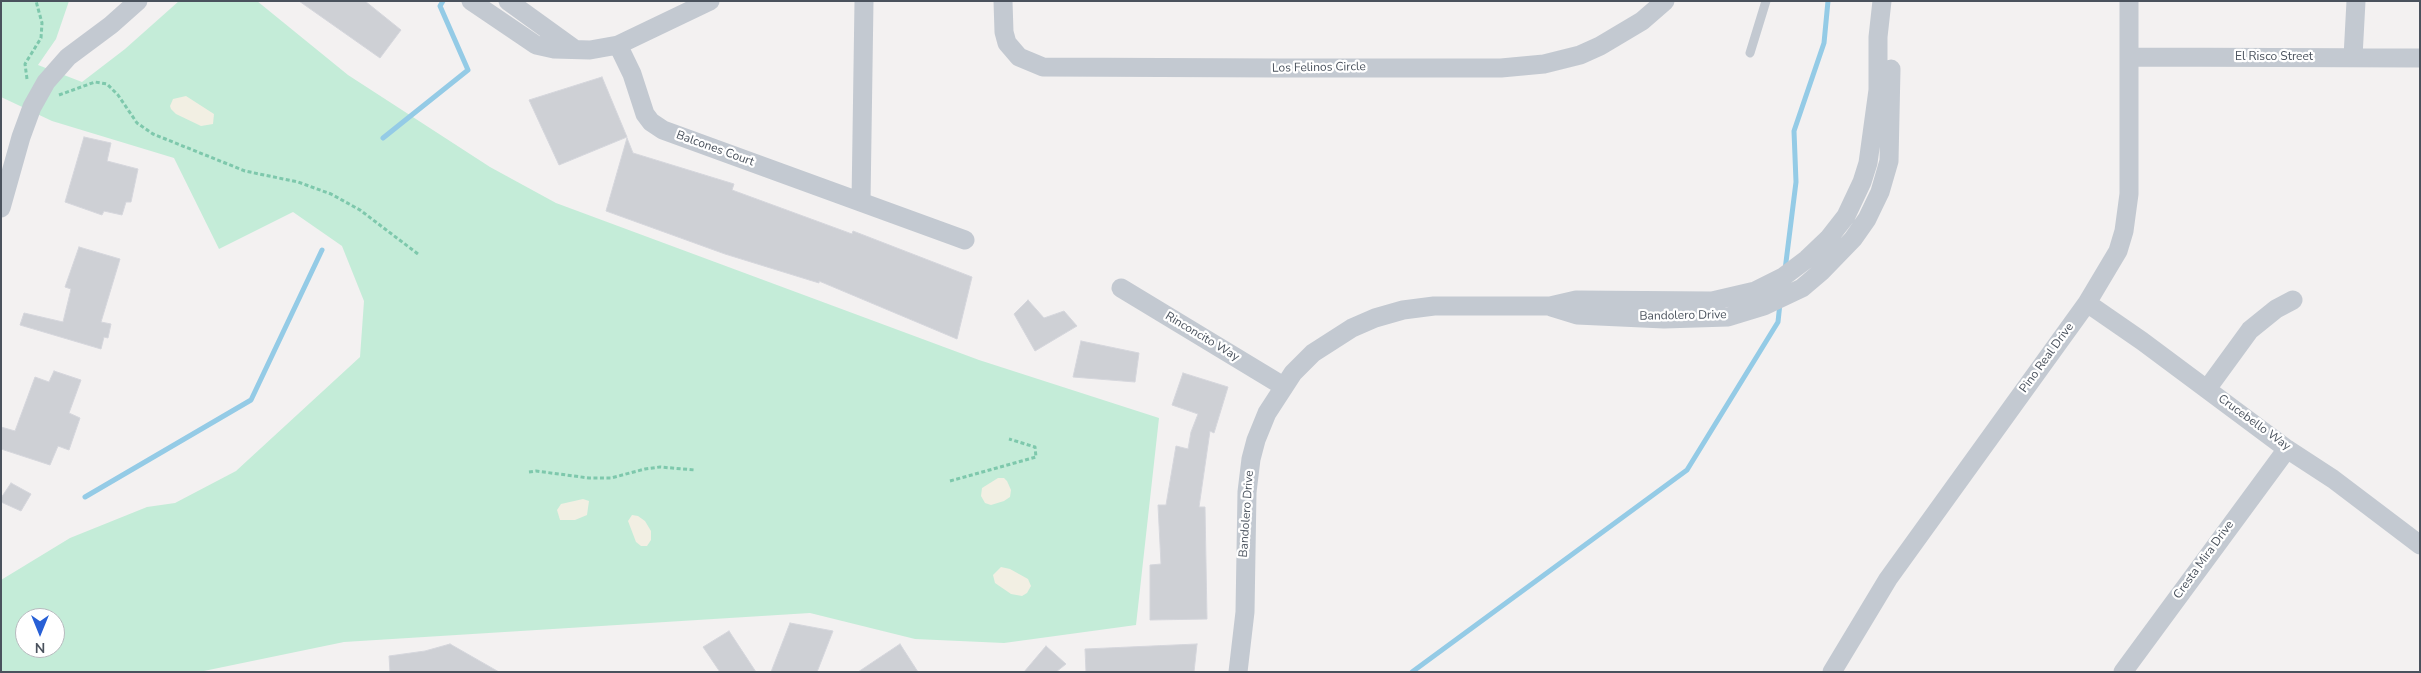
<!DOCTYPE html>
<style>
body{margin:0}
#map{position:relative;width:2421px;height:673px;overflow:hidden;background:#f3f1f1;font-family:"Nunito Sans",sans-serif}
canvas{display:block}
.frame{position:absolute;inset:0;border:2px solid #4a525d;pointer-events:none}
.north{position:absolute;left:15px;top:608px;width:50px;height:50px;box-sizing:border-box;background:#fff;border:1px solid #b7babe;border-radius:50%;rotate:180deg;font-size:14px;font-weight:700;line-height:20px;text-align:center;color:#4a525d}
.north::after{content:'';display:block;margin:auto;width:18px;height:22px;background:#2860d6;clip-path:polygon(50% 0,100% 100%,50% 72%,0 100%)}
</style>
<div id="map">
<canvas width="2421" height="673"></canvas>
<div class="frame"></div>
<div class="north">N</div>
</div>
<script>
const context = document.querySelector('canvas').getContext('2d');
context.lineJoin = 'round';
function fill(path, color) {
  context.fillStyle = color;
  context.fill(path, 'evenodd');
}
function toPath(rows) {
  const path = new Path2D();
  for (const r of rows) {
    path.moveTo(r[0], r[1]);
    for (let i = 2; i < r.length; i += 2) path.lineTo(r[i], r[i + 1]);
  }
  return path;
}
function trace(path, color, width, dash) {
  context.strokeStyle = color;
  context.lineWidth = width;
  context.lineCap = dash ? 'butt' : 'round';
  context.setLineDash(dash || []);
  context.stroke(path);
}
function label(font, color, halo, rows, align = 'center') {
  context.font = font + ' "Nunito Sans",sans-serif';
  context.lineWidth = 4.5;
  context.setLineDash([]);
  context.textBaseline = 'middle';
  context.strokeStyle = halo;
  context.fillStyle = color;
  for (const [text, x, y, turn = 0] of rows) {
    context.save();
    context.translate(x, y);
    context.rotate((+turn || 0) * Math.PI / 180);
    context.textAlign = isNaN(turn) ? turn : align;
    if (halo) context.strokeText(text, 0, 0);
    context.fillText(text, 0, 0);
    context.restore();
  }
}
const green = toPath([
 [1,1,69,1,56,39,38,65,82,82,125,49,179,1,257,1,348,75,490,167,556,203,979,360,1159,418,1136,625,1004,643,915,639,810,613,344,642,199,672,1,672,1,580,70,538,147,507,175,503,236,471,360,357,364,301,342,246,293,212,219,249,174,158,52,121,1,97],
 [25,618,55,618,55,648,25,648]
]);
const sand = toPath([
 [186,96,214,114,213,124,201,126,176,114,171,109,170,106,173,99],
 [998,478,1004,478,1007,481,1011,490,1010,497,1004,501,991,505,985,503,981,496,982,488],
 [583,499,589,501,587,515,575,520,560,520,557,510,561,504],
 [632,515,638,516,645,521,651,531,651,540,647,546,641,546,636,542,628,521],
 [1001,567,1010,569,1028,579,1031,586,1027,593,1022,596,1011,594,995,583,993,575]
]);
const stream = toPath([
 [383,138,468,70,440,6,443,1],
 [1785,270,1796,182,1794,131,1824,43,1828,1],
 [85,497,251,400,322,250],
 [1412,672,1687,470,1778,322,1780,303]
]);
const building = toPath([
 [299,1,365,1,401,30,380,58,299,1],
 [602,77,627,137,559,165,529,100,602,77],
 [84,137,111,143,107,161,138,169,131,202,126,202,122,215,104,211,102,215,65,202,84,137],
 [627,138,633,153,734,184,732,190,852,234,853,231,972,277,957,339,819,281,819,283,725,254,606,211,627,138],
 [79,247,120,259,101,322,111,324,108,338,104,337,101,349,20,325,24,313,63,322,71,289,65,287,79,247],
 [1028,300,1044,318,1064,311,1077,326,1035,351,1014,314,1028,300],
 [1081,341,1139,353,1135,382,1073,377,1081,341],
 [54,371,81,380,69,413,80,418,69,450,58,446,50,465,1,449,1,427,15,431,35,377,49,382,54,371],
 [1183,373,1228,387,1214,433,1210,431,1199,507,1205,507,1207,619,1150,620,1150,565,1161,564,1158,505,1166,505,1176,446,1188,449,1191,432,1198,414,1172,405,1183,373],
 [11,483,31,494,21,511,1,502,1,498,11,483],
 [790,623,833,631,817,672,771,672,790,623],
 [729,631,756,672,720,672,703,647,729,631],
 [450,644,499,672,390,672,389,656,425,651,450,644],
 [900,644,918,672,858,672,900,644],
 [1197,644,1194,672,1086,672,1085,649,1197,644],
 [1046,646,1066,664,1056,672,1024,672,1046,646]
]);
const path = toPath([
 [27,79,25,64,41,38,42,23,36,1],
 [59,95,95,82,107,84,118,95,137,123,153,134,245,171,298,182,331,194,360,210,418,254],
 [529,472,536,471,589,478,611,478,645,469,660,467,695,470],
 [950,481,1036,457,1035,447,1009,439]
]);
const service = toPath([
 [1750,53,1766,1]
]);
const minor = toPath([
 [471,1,536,45,554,49,590,50,618,45,710,1],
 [508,1,573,48],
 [1003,1,1004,32,1007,43,1019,57,1043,67,1279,68,1501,68,1544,64,1580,55,1600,46,1642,21,1665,1],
 [618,45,632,74,645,114,651,122,663,130,965,240],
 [2129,57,2420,58],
 [2353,57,2356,1],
 [861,202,864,1],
 [1,208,21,137,32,107,46,82,68,57,111,25,138,1],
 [1121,288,1283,386],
 [2087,303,2142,341,2287,449,2333,479,2420,545],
 [1551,307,1577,315,1664,319,1728,317,1764,306,1802,288,1822,271,1853,239,1867,219,1880,192,1889,161,1891,69],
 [2207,389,2250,330,2276,309,2293,300],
 [1238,672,1245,612,1247,492,1251,459,1256,440,1267,413,1293,373,1313,353,1352,328,1375,318,1403,310,1434,306,1550,306,1576,300,1712,301,1755,291,1783,277,1807,259,1828,239,1846,216,1862,182,1868,163,1878,90,1878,37,1882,1],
 [1832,672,1888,579,2087,303,2118,251,2124,231,2129,194,2129,1],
 [2123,672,2287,449]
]);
const streetNames = [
 ["El Risco Street",2274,57],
 ["Los Felinos Circle",1319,68,-1],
 ["Balcones Court",715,149,20],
 ["Bandolero Drive",1683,316,-1],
 ["Rinconcito Way",1202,337,31],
 ["Pino Real Drive",2047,358,-54],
 ["Crucebello Way",2254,423,36],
 ["Bandolero Drive",1247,514,-86],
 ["Cresta Mira Drive",2204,560,-54]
];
fill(green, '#c4ecd8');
fill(sand, '#f2efe3');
trace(stream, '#94cbe6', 5);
fill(building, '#ced0d5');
trace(building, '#d5d6dc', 1);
trace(path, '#7ec8ac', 3, [4, 2.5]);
trace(service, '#c3c9d1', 9);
trace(minor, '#c3c9d1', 19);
label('12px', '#4a525d', '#fff', streetNames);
</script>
